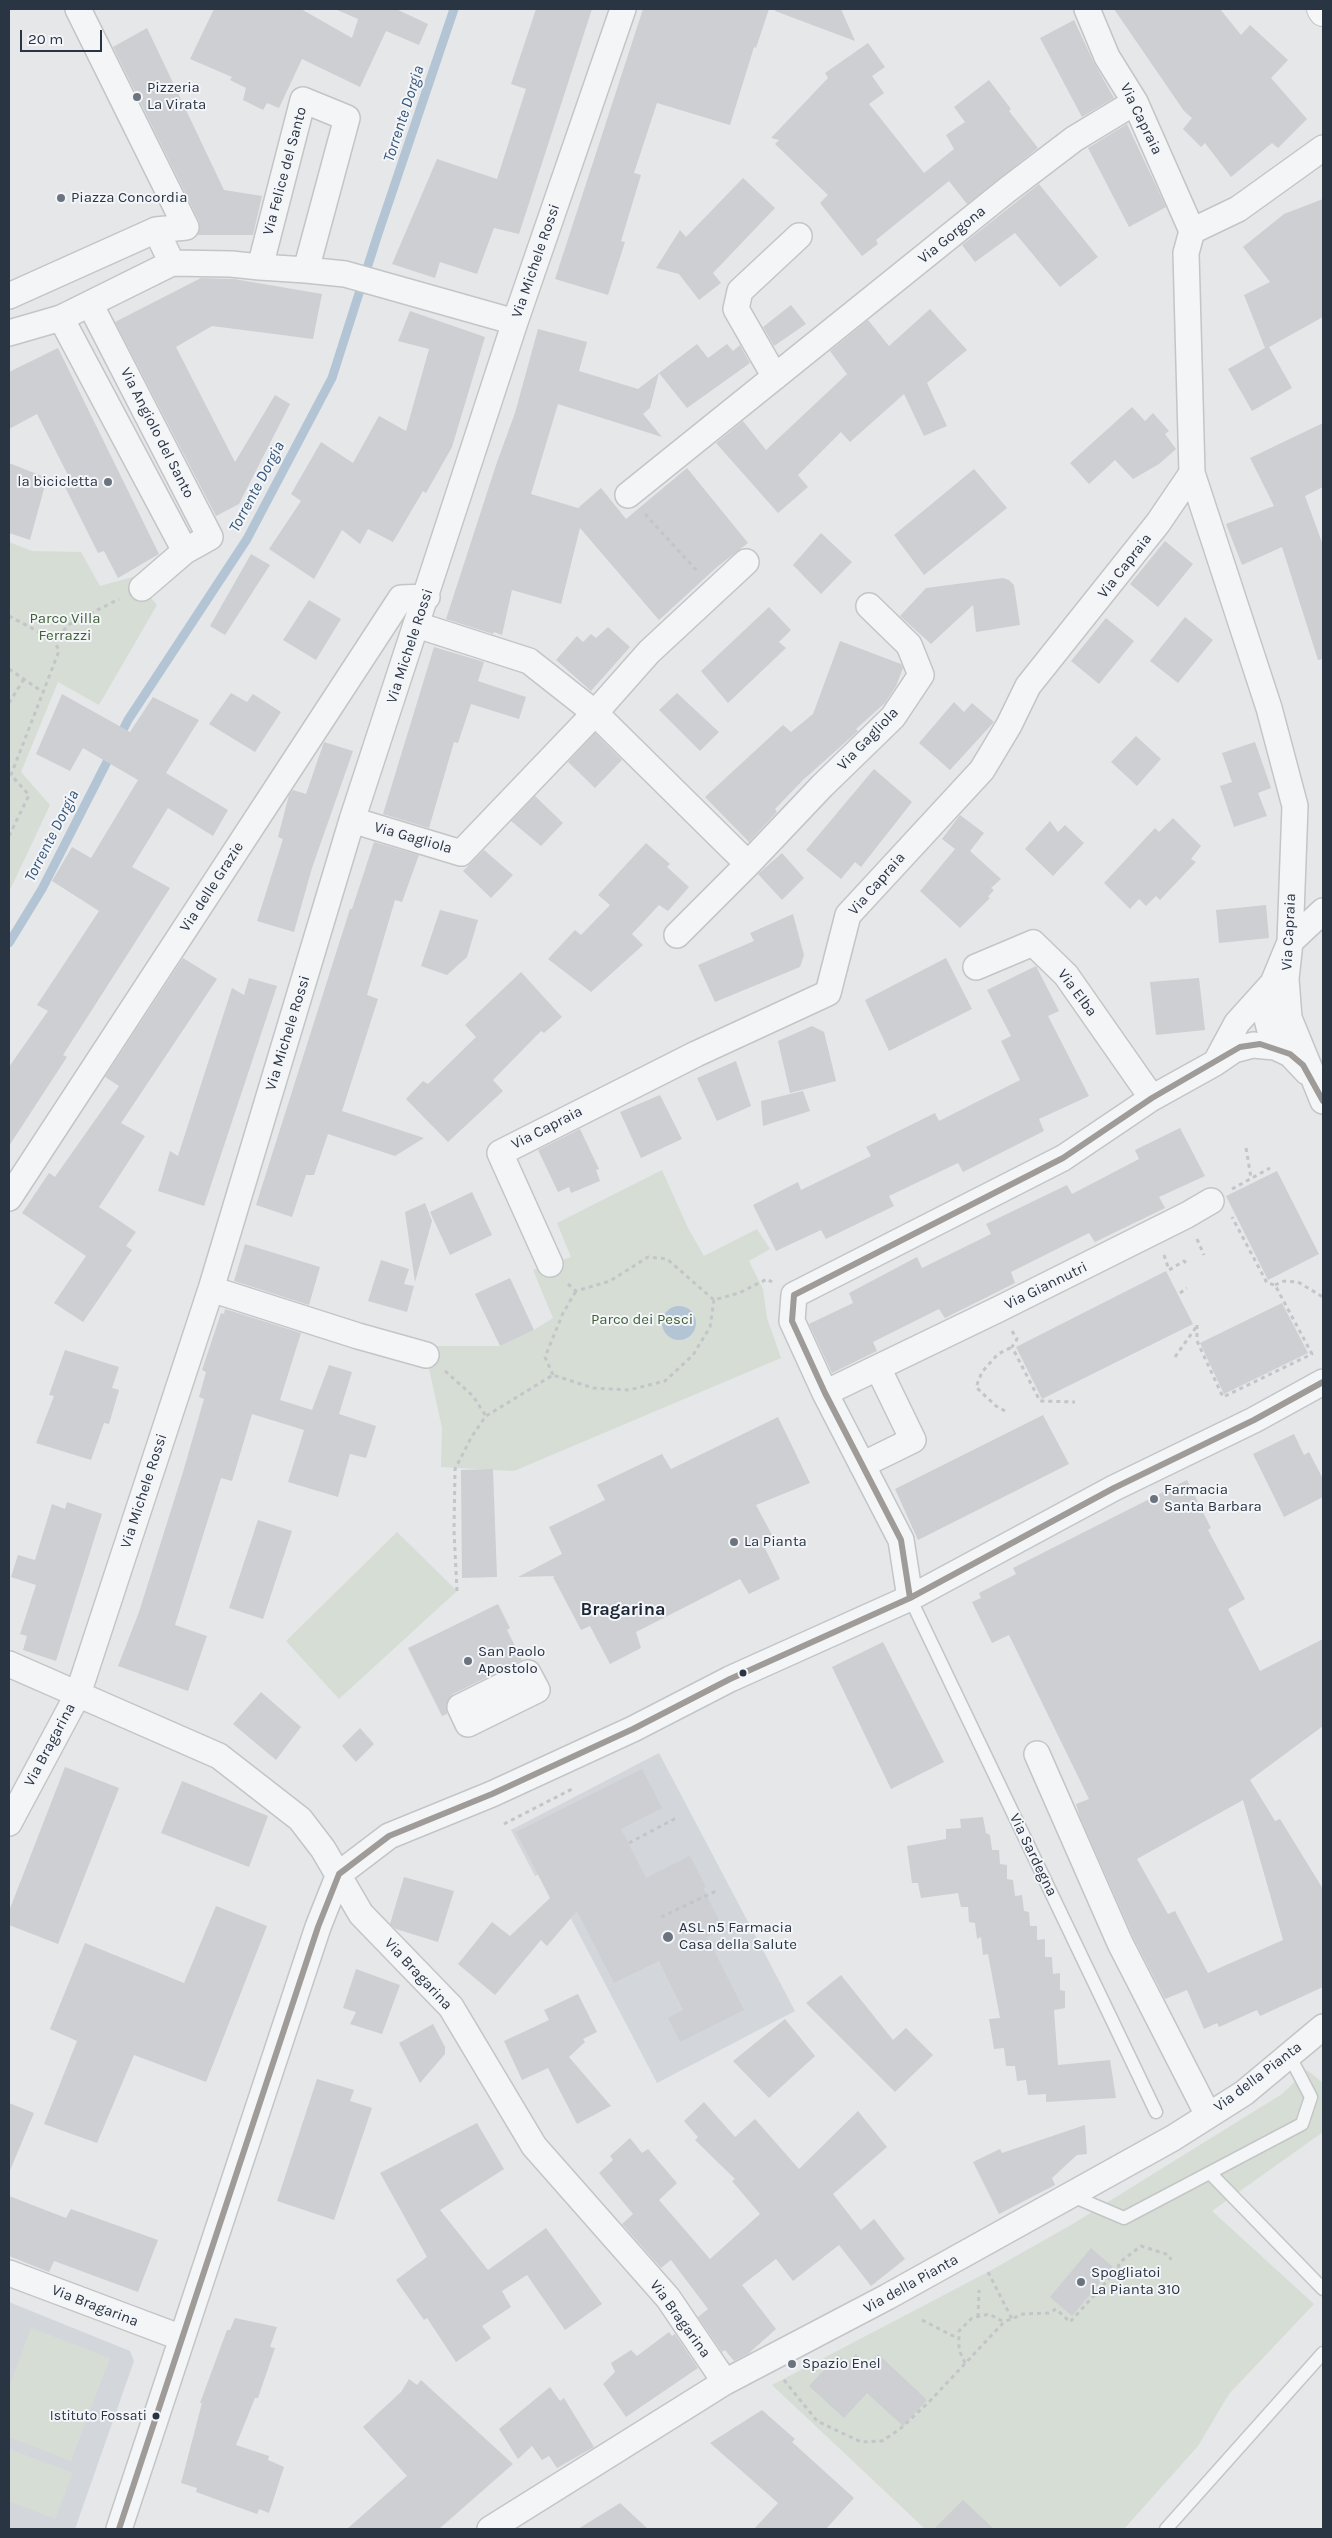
<!DOCTYPE html>
<style>
body{margin:0}
#map{position:relative;width:1332px;height:2538px;overflow:hidden;background:#e5e7e9;font-family:Karla,sans-serif}
canvas{display:block}
.frame{position:absolute;inset:0;border:10px solid #2a3544;pointer-events:none}
.scale{position:absolute;left:20px;top:30px;width:82px;height:22px;box-sizing:border-box;border:2px solid #2a3544;border-top:0;padding-left:6px;font-size:15px;line-height:18px;white-space:nowrap;color:#2a3544;-webkit-text-stroke:4px #f3f5f8;paint-order:stroke}
</style>
<div id="map">
<canvas width="1332" height="2538"></canvas>
<div class="frame"></div>
<div class="scale">20 m</div>
</div>
<script>
const context = document.querySelector('canvas').getContext('2d');
context.lineJoin = 'round';
function fill(path, color) {
  context.fillStyle = color;
  context.fill(path, 'evenodd');
}
function toPath(rows) {
  const path = new Path2D();
  for (const r of rows) {
    if (r.length === 3) {
      path.moveTo(r[0] + r[2], r[1]);
      path.arc(r[0], r[1], r[2], 0, 2 * Math.PI);
      continue;
    }
    path.moveTo(r[0], r[1]);
    for (let i = 2; i < r.length; i += 2) path.lineTo(r[i], r[i + 1]);
  }
  return path;
}
function trace(path, color, width, dash) {
  context.strokeStyle = color;
  context.lineWidth = width;
  context.lineCap = dash ? 'butt' : 'round';
  context.setLineDash(dash || []);
  context.stroke(path);
}
function label(font, color, halo, rows, align = 'center') {
  context.font = font + ' Karla,sans-serif';
  context.lineWidth = 4;
  context.setLineDash([]);
  context.textBaseline = 'middle';
  context.strokeStyle = halo;
  context.fillStyle = color;
  for (const [text, x, y, turn = 0] of rows) {
    context.save();
    context.translate(x, y);
    context.rotate((+turn || 0) * Math.PI / 180);
    context.textAlign = isNaN(turn) ? turn : align;
    if (halo) context.strokeText(text, 0, 0);
    context.fillText(text, 0, 0);
    context.restore();
  }
}
const built = toPath([
 [659,1753,795,2011,657,2083,546,1871,535,1876,511,1830],
 [9,2302,130,2351,134,2361,75,2529,9,2529]
]);
const green = toPath([
 [9,542,32,551,81,552,100,586,133,577,157,605,99,705,58,682,21,772,50,805,9,892],
 [662,1170,688,1228,704,1256,757,1229,770,1249,749,1261,763,1289,767,1318,781,1358,514,1471,441,1467,442,1428,424,1346,500,1346,534,1330,553,1318,533,1270,571,1257,557,1223],
 [397,1532,457,1591,339,1699,286,1641],
 [1307,2070,1323,2083,1323,2132,1212,2211,1314,2304,1229,2394,1198,2446,1124,2529,925,2529,772,2385,988,2272,1071,2225,1282,2094],
 [31,2328,110,2358,71,2461,9,2437,9,2387],
 [9,2449,73,2473,55,2519,9,2501]
]);
const water = toPath([
 [679,1323,17]
]);
const stream = toPath([
 [119,738,128,720,247,539,332,378,377,237,454,9],
 [9,943,42,889,112,752]
]);
const building = toPath([
 [214,9,301,9,352,38,358,19,335,9,396,9,428,24,419,45,386,31,360,87,302,59,279,108,267,103,263,110,243,100,246,88,230,80,232,77,190,59],
 [536,9,592,9,519,234,494,228,477,274,440,262,435,278,392,264,437,159,497,179,526,89,511,84],
 [643,9,769,9,756,48,754,47,730,125,657,103,634,173,641,175,621,241,625,242,608,295,555,279],
 [775,9,841,9,855,41,775,11],
 [1114,9,1220,9,1241,35,1250,25,1288,60,1271,78,1307,119,1278,148,1272,143,1231,177,1205,143,1201,147,1183,129,1192,118,1184,111],
 [1074,20,1094,63,1114,98,1082,117,1040,38],
 [147,28,224,190,262,196,253,235,198,235,200,228,199,221,113,47],
 [868,43,885,67,872,76,884,93,869,104,924,173,954,149,946,135,965,122,954,107,989,80,1011,109,1009,111,1038,148,967,204,949,181,876,240,878,244,862,256,820,203,828,195,775,144,779,140,771,138,828,78,825,73],
 [1127,124,1166,207,1129,227,1088,148],
 [743,178,775,208,713,273,721,283,699,300,679,274,656,268,680,230,686,237],
 [1039,184,1098,257,1060,287,1015,233,975,262,962,245],
 [1323,199,1323,317,1269,347,1292,388,1252,411,1228,369,1265,348,1244,295,1270,282,1243,247,1284,214],
 [201,278,234,279,322,294,313,339,212,326,176,347,235,462,275,395,290,404,239,504,216,516,115,322],
 [791,305,806,324,774,346,763,327],
 [930,309,967,350,927,383,947,426,924,436,904,394,850,442,841,432,798,475,808,487,778,513,716,443,743,421,766,450,847,374,830,351,868,320,889,346],
 [410,311,485,337,452,447,426,493,423,491,393,542,368,529,360,544,342,530,314,579,269,549,301,501,291,494,321,442,353,463,379,416,406,431,429,349,398,341],
 [538,329,587,342,579,371,638,389,697,344,708,358,727,344,733,351,740,345,750,363,687,408,659,373,650,408,643,414,662,437,558,404,531,494,578,508,601,488,626,519,687,468,748,543,717,567,659,620,580,528,561,604,512,590,502,635,494,632,493,634,446,619,497,462,515,413],
 [58,348,159,554,118,578,104,551,98,553,64,485,75,489,37,414,9,429,9,372],
 [1132,407,1145,421,1153,413,1169,431,1165,434,1176,449,1159,464,1133,479,1115,460,1089,484,1070,463],
 [1323,423,1323,487,1305,496,1323,545,1323,659,1318,660,1282,547,1242,565,1226,524,1274,506,1250,458],
 [9,463,47,478,30,540,9,533],
 [974,469,1007,508,924,575,894,535],
 [821,533,852,562,821,594,793,565],
 [1165,541,1193,564,1158,607,1130,584],
 [251,554,270,565,225,635,210,626],
 [1003,578,1009,580,1014,585,1020,625,976,632,973,605,931,644,900,616,926,588],
 [309,600,341,619,316,660,283,640],
 [769,607,791,630,779,642,786,648,728,703,701,671],
 [1185,617,1213,640,1178,683,1150,661],
 [1106,618,1134,641,1099,684,1071,661],
 [608,627,630,647,591,691,556,660,577,636,583,642,591,634,596,638],
 [840,641,901,664,903,668,896,686,885,703,856,729,858,731,803,780,775,809,777,812,749,842,705,797,783,725,791,732,813,714],
 [434,647,484,662,478,681,526,697,519,719,471,704,458,743,454,742,429,828,383,814],
 [231,693,247,702,253,694,281,712,255,752,209,724],
 [677,693,719,732,700,751,659,710],
 [62,694,130,732,153,697,199,720,166,773,228,810,213,836,168,808,132,867,170,888,63,1055,67,1057,9,1146,9,1067,48,1011,37,1005,99,911,52,881,72,847,91,858,138,780,83,748,70,771,36,754],
 [954,702,964,712,972,703,994,722,950,770,919,743],
 [595,733,622,760,595,788,568,762],
 [1136,736,1161,759,1137,786,1111,762],
 [324,742,353,751,312,868,294,932,257,921,283,839,278,837,289,795,293,790,306,794],
 [1255,742,1271,788,1258,793,1267,816,1234,827,1220,786,1232,782,1222,753],
 [874,769,912,802,861,867,855,862,841,879,806,850],
 [535,796,563,823,541,846,511,821],
 [960,815,984,833,970,851,1001,879,991,888,994,890,988,897,990,898,960,928,920,891,955,849,942,839],
 [1173,818,1201,846,1191,859,1196,862,1160,900,1156,896,1146,906,1139,899,1130,909,1104,883,1155,828,1159,832],
 [1050,821,1058,832,1065,825,1084,843,1053,876,1025,849],
 [374,842,419,855,402,902,395,900,367,995,378,999,342,1111,424,1138,395,1156,328,1134,314,1175,306,1175,292,1217,256,1205,350,909,352,909],
 [646,843,670,864,667,867,689,887,668,911,659,905,632,934,643,945,591,992,548,959,575,930,581,935,610,905,598,895],
 [484,850,513,875,491,898,463,871],
 [782,853,804,878,782,900,758,874],
 [1266,905,1269,938,1219,943,1216,910],
 [440,910,478,920,467,957,447,975,421,966],
 [793,914,804,955,800,967,715,1002,698,965,754,941,750,933],
 [183,958,217,979,121,1123,145,1136,99,1207,136,1232,126,1246,132,1250,83,1322,54,1303,86,1256,22,1213,49,1173,55,1177,119,1086,105,1077],
 [946,958,972,1009,889,1051,865,1000],
 [1036,966,1059,1011,1048,1016,1089,1096,1039,1119,1044,1131,963,1172,958,1163,889,1196,894,1206,826,1239,821,1230,776,1251,753,1205,798,1182,801,1190,871,1156,866,1147,935,1113,939,1121,1020,1080,1001,1041,1011,1036,987,990],
 [521,972,562,1017,544,1033,541,1031,493,1080,503,1091,448,1142,406,1099,423,1081,428,1084,476,1037,465,1025],
 [249,978,277,986,204,1206,158,1191,170,1151,178,1156,232,988,244,995],
 [1199,978,1205,1030,1156,1035,1150,982],
 [812,1026,824,1032,836,1081,790,1093,778,1041],
 [736,1061,751,1106,717,1121,697,1078],
 [803,1091,810,1111,763,1126,761,1101],
 [660,1095,682,1139,641,1158,620,1112],
 [1180,1128,1205,1176,1159,1197,1165,1208,1095,1242,1089,1233,1011,1272,1015,1283,945,1318,939,1309,873,1342,877,1351,832,1373,809,1324,853,1303,849,1293,917,1257,922,1268,991,1234,986,1224,1067,1185,1072,1194,1139,1159,1135,1150],
 [580,1129,599,1169,596,1170,600,1181,571,1193,569,1187,558,1192,538,1150],
 [1277,1171,1319,1254,1268,1280,1226,1196],
 [472,1192,492,1235,450,1255,430,1212],
 [425,1203,432,1221,415,1282,405,1212],
 [245,1244,320,1267,309,1305,234,1281],
 [381,1260,409,1269,404,1284,414,1286,407,1312,368,1301],
 [1166,1271,1193,1324,1042,1399,1016,1347],
 [510,1278,534,1330,500,1346,475,1294],
 [1282,1303,1308,1353,1224,1394,1200,1343],
 [225,1309,301,1333,280,1400,312,1410,329,1365,352,1372,339,1414,376,1426,366,1458,350,1454,338,1497,288,1482,304,1430,252,1414,232,1481,221,1478,175,1625,207,1636,188,1691,118,1666,139,1612,183,1472,204,1399,199,1397,206,1372,202,1370,221,1313,224,1314],
 [65,1350,119,1367,112,1388,119,1390,109,1424,104,1423,91,1460,36,1443,54,1396,49,1395],
 [1043,1415,1069,1464,918,1540,895,1489],
 [778,1417,810,1483,756,1505,772,1535,761,1540,780,1579,749,1594,740,1579,636,1632,641,1648,610,1664,590,1626,581,1630,553,1577,555,1576,518,1577,562,1554,549,1527,605,1500,597,1485,662,1454,671,1469],
 [1294,1434,1304,1455,1309,1452,1323,1479,1323,1497,1284,1517,1253,1454],
 [493,1469,497,1577,462,1578,461,1470],
 [1187,1480,1211,1528,1208,1530,1245,1599,1228,1609,1260,1671,1323,1639,1323,1726,1250,1780,1275,1821,1280,1819,1323,1889,1323,1987,1260,2016,1257,2010,1219,2027,1217,2023,1204,2029,1187,1990,1165,1999,1133,1937,1080,1817,1076,1804,1089,1799,1009,1635,992,1643,972,1602,981,1598,979,1593,1016,1574,1013,1568],
 [1243,1800,1283,1940,1208,1973,1175,1911,1168,1914,1137,1859],
 [67,1502,102,1514,56,1661,23,1650,27,1636,20,1634,36,1585,11,1577,18,1555,35,1560,52,1504,65,1509],
 [258,1520,292,1531,263,1619,229,1608],
 [498,1604,510,1628,507,1630,522,1660,453,1694,446,1705,447,1714,442,1716,408,1648],
 [883,1642,944,1762,891,1789,832,1667],
 [261,1692,301,1727,276,1760,233,1724],
 [360,1728,374,1744,356,1762,342,1746],
 [65,1767,119,1788,58,1944,9,1925,9,1911],
 [642,1769,662,1808,621,1829,646,1878,690,1856,706,1887,703,1888,723,1929,707,1937,744,2010,680,2042,668,2018,683,2010,659,1961,614,1983,577,1911,547,1946,541,1940,495,1995,458,1964,492,1922,510,1936,550,1898,516,1832],
 [182,1781,268,1816,249,1867,161,1833],
 [983,1817,986,1833,990,1835,992,1850,999,1850,1000,1864,1007,1865,1007,1879,1013,1880,1015,1896,1022,1895,1024,1911,1029,1912,1030,1926,1037,1926,1037,1940,1045,1939,1045,1957,1052,1957,1053,1974,1060,1973,1060,1990,1065,1991,1065,2008,1054,2010,1058,2065,1110,2060,1116,2098,1046,2102,1046,2094,1028,2095,1026,2080,1017,2081,1015,2066,1006,2066,1004,2048,994,2049,989,2019,1000,2018,988,1954,983,1955,981,1937,977,1939,975,1923,969,1922,968,1907,961,1907,958,1893,921,1898,918,1883,912,1883,907,1846,946,1839,946,1829,961,1828,960,1819],
 [404,1877,454,1891,438,1942,396,1929,390,1924],
 [216,1906,267,1926,206,2082,134,2055,97,2143,44,2124,77,2041,50,2029,85,1943,184,1983],
 [356,1969,400,1985,382,2034,350,2024,356,2012,343,2008],
 [841,1975,893,2040,906,2028,933,2055,895,2092,806,2003],
 [578,1994,597,2032,583,2039,585,2042,569,2057,611,2106,577,2124,548,2068,522,2080,504,2041,549,2020,544,2010],
 [785,2019,815,2056,769,2098,733,2061],
 [433,2024,445,2047,445,2054,420,2083,399,2043],
 [317,2079,354,2090,350,2101,372,2108,334,2220,277,2201],
 [704,2102,735,2137,755,2119,799,2169,858,2111,887,2147,833,2194,861,2230,874,2219,905,2259,871,2286,839,2245,793,2281,776,2259,742,2285,776,2329,748,2354,734,2361,725,2350,722,2352,698,2317,708,2309,671,2260,661,2268,622,2224,633,2214,599,2173,613,2160,610,2156,630,2138,642,2153,648,2149,677,2183,659,2200,710,2259,760,2214,732,2181,735,2179,695,2140,698,2137,684,2121],
 [9,2103,34,2113,9,2173],
 [477,2123,504,2169,440,2210,488,2270,546,2228,602,2304,565,2330,527,2275,502,2291,511,2307,482,2326,491,2338,456,2362,427,2318,424,2320,396,2280,427,2257,380,2173],
 [1085,2125,1087,2154,1077,2155,1052,2178,1055,2185,999,2214,973,2162,1000,2149,1002,2153],
 [9,2196,66,2218,71,2209,158,2240,138,2292,54,2261,49,2272,9,2256],
 [1091,2248,1113,2267,1072,2316,1050,2297],
 [235,2318,277,2327,270,2347,275,2348,258,2398,255,2398,236,2445,269,2456,268,2460,284,2467,269,2513,259,2509,257,2514,196,2492,197,2488,181,2483,202,2403,200,2403,227,2330,230,2330],
 [669,2332,672,2336,675,2334,698,2368,626,2417,603,2384,615,2372,611,2363,631,2350,637,2356],
 [856,2354,867,2365,878,2354,927,2400,903,2426,867,2393,844,2418,809,2386,838,2355,847,2363],
 [409,2379,417,2385,421,2380,513,2464,439,2529,347,2529,407,2476,363,2427,401,2392],
 [550,2387,560,2401,564,2398,594,2447,557,2468,549,2456,542,2460,532,2446,518,2459,499,2429],
 [762,2410,795,2439,792,2442,854,2498,826,2529,754,2529,778,2503,710,2443],
 [963,2500,994,2529,934,2529],
 [620,2503,648,2529,578,2529]
]);
const path = toPath([
 [645,514,698,572],
 [9,616,54,640,70,624,119,599],
 [9,669,43,692],
 [9,703,24,679],
 [9,836,29,795,11,775,59,651,54,640],
 [1246,1148,1251,1178],
 [1232,1189,1270,1168],
 [1197,1239,1204,1255],
 [1164,1255,1169,1270,1184,1261,1187,1264],
 [568,1284,576,1291,610,1281,648,1257,667,1259,714,1300,739,1293,767,1279,772,1282],
 [1275,1285,1284,1281,1298,1282,1323,1297],
 [1180,1293,1187,1288],
 [1197,1325,1197,1341,1223,1397,1312,1354,1275,1285,1267,1283,1232,1217],
 [1012,1331,1017,1339,1012,1347,1040,1401,1075,1402],
 [1175,1357,1197,1326],
 [445,1371,473,1396,486,1416],
 [553,1375,545,1357,563,1313,576,1291],
 [1005,1411,996,1406,976,1387,982,1372,998,1354,1012,1347],
 [457,1591,454,1531,455,1469,472,1436,486,1416,553,1375,593,1388,629,1390,665,1381,693,1355,710,1327,714,1300],
 [504,1824,572,1789],
 [629,1843,678,1817],
 [661,1917,716,1891],
 [988,2272,1012,2319],
 [978,2317,979,2290],
 [922,2320,959,2339],
 [965,2363,959,2350,959,2331,972,2318,989,2314,1004,2322],
 [784,2380,817,2421,861,2442,882,2441,900,2429,929,2402,1004,2322,1023,2314,1049,2313,1056,2309,1070,2322,1118,2269,1119,2263,1141,2246,1169,2255,1171,2260]
]);
const lane = toPath([
 [910,1598,1156,2112],
 [1210,2173,1323,2289],
 [1070,2195,1124,2218,1302,2124,1311,2097,1289,2055],
 [1166,2529,1323,2353]
]);
const street = toPath([
 [78,9,186,227,156,230],
 [1087,9,1107,57,1135,102,1192,231,1186,253,1192,473,1269,708,1295,806,1290,942,1286,979,1289,1018,1323,1101],
 [1192,231,1238,209,1323,148],
 [172,263,231,264,260,267,306,270,347,118,303,100,260,267],
 [306,270,345,274,515,322],
 [9,296,156,230,172,263,61,318,9,333],
 [61,318,185,551,210,537,90,304],
 [775,377,736,309,740,291,799,236],
 [628,495,1007,190,1074,139,1135,102],
 [142,588,185,551],
 [417,625,529,661,595,713,748,864,822,786,893,717,921,675,909,645,869,606],
 [352,820,461,853,595,713,649,652,746,562],
 [677,935,748,864],
 [976,967,1033,943,1066,975,1152,1098],
 [1262,998,1269,1027,1280,1049],
 [1216,1062,1237,1023,1273,983,1290,942,1323,911],
 [9,1198,401,598,427,597],
 [550,1264,500,1153,696,1054,828,993,848,915,982,770,1009,725,1028,686,1158,523,1192,473],
 [211,1289,358,1336,426,1355],
 [825,1393,999,1309,1187,1215,1211,1201],
 [862,1465,913,1440,878,1368],
 [910,1598,901,1540,825,1393,792,1321,794,1295,1063,1158,1152,1098,1215,1063,1234,1050,1253,1045,1275,1047,1290,1054,1307,1072],
 [9,1664,219,1756,300,1819,323,1849,361,1914,451,2007,534,2146,668,2298,725,2382],
 [528,1673,537,1690,468,1724,460,1707,528,1673],
 [1037,1754,1120,1943,1208,2115],
 [9,1823,78,1694,211,1289,352,820,515,322,623,9],
 [9,2273,182,2338],
 [119,2529,318,1927,339,1874,389,1836,492,1794,633,1729,730,1679,910,1598,1114,1488,1254,1420,1323,1382],
 [490,2529,725,2382,887,2297,1173,2138,1244,2093,1323,2027]
]);
const primary = toPath([
 [1321,9,1323,12]
]);
const bus1 = toPath([
 [910,1598,901,1540,825,1393,792,1321,794,1295,1063,1158,1152,1098,1240,1047,1260,1044,1290,1054,1303,1065,1323,1101],
 [119,2529,318,1927,339,1874,389,1836,492,1794,633,1729,730,1679,910,1598,1114,1488,1254,1420,1323,1382]
]);
const markers = [
 [137,97,5,"#6b737e"],
 [61,198,5,"#6b737e"],
 [108,482,5,"#6b737e"],
 [1154,1499,5,"#6b737e"],
 [734,1542,5,"#6b737e"],
 [468,1661,5,"#6b737e"],
 [743,1673,4.5,"#2a3544"],
 [668,1937,6,"#6b737e"],
 [1081,2282,5,"#6b737e"],
 [792,2364,5,"#6b737e"],
 [156,2416,4.5,"#2a3544"]
];
const busNames = [
 ["Istituto Fossati",147,2416]
];
const poiNames = [
 ["Pizzeria",147,88],
 ["La Virata",147,105],
 ["Piazza Concordia",71,198],
 ["la bicicletta",98,482,"right"],
 ["Farmacia",1164,1490],
 ["Santa Barbara",1164,1507],
 ["La Pianta",744,1542],
 ["San Paolo",478,1652],
 ["Apostolo",478,1669],
 ["ASL n5 Farmacia",679,1928],
 ["Casa della Salute",679,1945],
 ["Spogliatoi",1091,2273],
 ["La Pianta 310",1091,2290],
 ["Spazio Enel",802,2364]
];
const streetNames = [
 ["Via Capraia",1141,119,64],
 ["Via Felice del Santo",285,171,-75],
 ["Via Gorgona",952,235,-39],
 ["Via Michele Rossi",536,261,-71],
 ["Via Angiolo del Santo",157,433,63],
 ["Via Capraia",1125,566,-52],
 ["Via Michele Rossi",410,646,-72],
 ["Via Gagliola",868,739,-46],
 ["Via Gagliola",413,838,16],
 ["Via Capraia",877,884,-49],
 ["Via delle Grazie",212,887,-57],
 ["Via Capraia",1289,932,-87],
 ["Via Elba",1077,993,53],
 ["Via Michele Rossi",288,1033,-73],
 ["Via Capraia",547,1128,-27],
 ["Via Giannutri",1046,1286,-26],
 ["Via Michele Rossi",144,1491,-72],
 ["Via Bragarina",50,1745,-62],
 ["Via Sardegna",1033,1855,64],
 ["Via Bragarina",418,1974,47],
 ["Via della Pianta",1258,2077,-37],
 ["Via della Pianta",911,2284,-29],
 ["Via Bragarina",95,2306,21],
 ["Via Bragarina",680,2319,54]
];
const parkNames = [
 ["Parco Villa",65,619],
 ["Ferrazzi",65,636],
 ["Parco dei Pesci",642,1320]
];
const waterNames = [
 ["Torrente Dorgia",404,114,-72],
 ["Torrente Dorgia",257,487,-62],
 ["Torrente Dorgia",52,836,-63]
];
const quarterNames = [
 ["Bragarina",623,1610]
];
fill(built, '#d3d7dc');
fill(green, '#d6ddd5');
fill(water, '#b3c5d4');
trace(stream, '#b3c5d4', 9);
fill(building, '#cdcfd2');
trace(lane, '#c3c5c7', 15);
trace(street, '#c3c5c7', 28);
trace(primary, '#c1c4c7', 30);
trace(path, '#c3c5c9', 3, [4, 4]);
trace(lane, '#f4f5f6', 12);
trace(street, '#f4f5f6', 25);
trace(primary, '#f7f7f8', 28);
trace(bus1, '#9f9b98', 6);
for (const [x, y, r, color] of markers) {
  const dot = new Path2D();
  dot.arc(x, y, r, 0, 2 * Math.PI);
  context.fillStyle = color;
  context.fill(dot);
  trace(dot, '#f3f5f8', 2);
}
label('14px', '#2a3544', '#f3f5f8', busNames, 'right');
label('15px', '#2a3544', '#f3f5f8', poiNames, 'left');
label('15px', '#2a3544', '#f3f5f8', streetNames);
label('15px', '#416038', '#f3f5f8', parkNames);
label('italic 16px', '#345679', '#f3f5f8', waterNames);
label('bold 18px', '#1c2635', '#f3f5f8', quarterNames);
</script>
